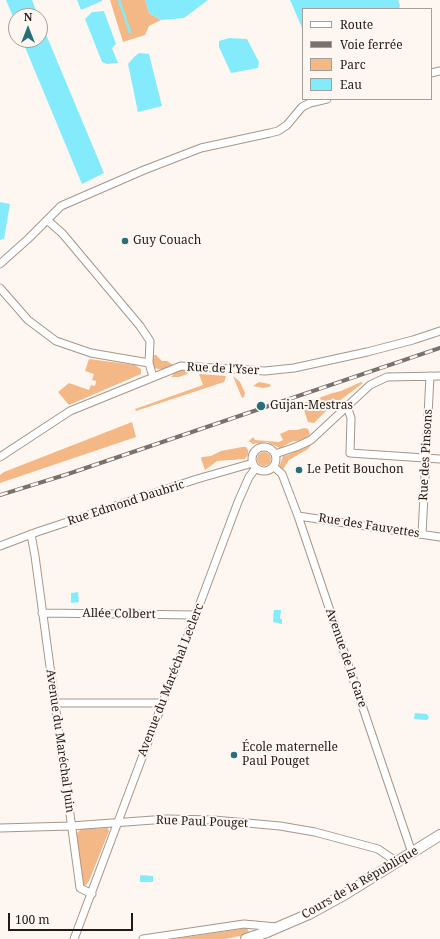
<!DOCTYPE html>
<meta charset="utf-8">
<style>
body{margin:0}
#map{position:relative;width:440px;height:939px;overflow:hidden;background:#fef7f1;font-family:"Noto Serif",serif}
canvas{display:block}
.legend{position:absolute;left:302px;top:8px;width:130px;height:92px;box-sizing:border-box;background:#fef7f1;border:1px solid #a69f99;margin:0;padding:5px 7px;list-style:none;font-size:12px;color:#211b16}
.legend li{display:flex;align-items:center;gap:8px;height:20px}
.legend b{width:20px;border:1px solid #a69f99}
.north{position:absolute;left:8px;top:8px;width:40px;height:40px;box-sizing:border-box;background:#fef7f1;border:1px solid #a69f99;border-radius:50%;rotate:0deg;font-size:11px;font-weight:700;line-height:16px;text-align:center;color:#211b16}
.north::after{content:'';display:block;margin:auto;width:14px;height:18px;background:#276f7a;clip-path:polygon(50% 0,100% 100%,50% 72%,0 100%)}
.scale{position:absolute;left:8px;top:913px;width:125px;height:18px;box-sizing:border-box;border:2px solid #211b16;border-top:0;padding-left:5px;font-size:12px;line-height:14px;white-space:nowrap;color:#211b16;-webkit-text-stroke:3px #fef7f1;paint-order:stroke}
</style>
<div id="map">
<canvas width="440" height="939"></canvas>
<ul class="legend">
<li><b style="height:5px;background:#fff"></b>Route</li>
<li><b style="height:5px;background:#78726c"></b>Voie ferrée</li>
<li><b style="height:11px;background:#f3b885"></b>Parc</li>
<li><b style="height:11px;background:#84ebfc"></b>Eau</li>
</ul>
<div class="north">N</div>
<div class="scale">100 m</div>
</div>
<script>
const context = document.querySelector('canvas').getContext('2d');
context.lineJoin = 'round';
function fill(path, color) {
  context.fillStyle = color;
  context.fill(path, 'evenodd');
}
function toPath(rows) {
  const path = new Path2D();
  for (const r of rows) {
    if (r.length === 3) {
      path.moveTo(r[0] + r[2], r[1]);
      path.arc(r[0], r[1], r[2], 0, 2 * Math.PI);
      continue;
    }
    path.moveTo(r[0], r[1]);
    for (let i = 2; i < r.length; i += 2) path.lineTo(r[i], r[i + 1]);
  }
  return path;
}
function trace(path, color, width, dash) {
  context.strokeStyle = color;
  context.lineWidth = width;
  context.lineCap = dash ? 'butt' : 'round';
  context.setLineDash(dash || []);
  context.stroke(path);
}
function label(font, color, halo, rows, align = 'center') {
  context.font = font + ' "Noto Serif",serif';
  context.lineWidth = 4;
  context.setLineDash([]);
  context.textBaseline = 'middle';
  context.strokeStyle = halo;
  context.fillStyle = color;
  for (const [text, x, y, turn = 0] of rows) {
    context.save();
    context.translate(x, y);
    context.rotate((+turn || 0) * Math.PI / 180);
    context.textAlign = isNaN(turn) ? turn : align;
    if (halo) context.strokeText(text, 0, 0);
    context.fillText(text, 0, 0);
    context.restore();
  }
}
const green = toPath([
 [110,0,145,0,149,13,161,20,149,26,145,35,123,42],
 [153,355,156,355,162,361,167,361,173,365,163,369,158,369,155,368,153,364],
 [89,359,135,365,141,369,141,374,69,405,58,392,69,383,89,390,91,385,95,386,96,381,92,380,94,374,85,371],
 [183,370,189,371,187,374,179,377,171,377,175,372],
 [199,374,226,376,224,382,136,411,135,409,203,385],
 [233,376,240,382,245,393,244,397,242,398],
 [259,382,269,384,271,385,269,387,263,388,253,386],
 [361,382,363,383,338,402,336,401,314,423,308,422,304,410,305,406,304,403,333,393,341,391],
 [132,422,136,437,0,483,0,475,4,472],
 [304,428,308,429,310,434,306,439,300,442,293,441,280,448,267,442,253,444,249,441,253,437,255,440,279,442,283,440,280,434,289,430,297,430],
 [312,444,308,449,289,460,282,471,279,467,283,456,288,455],
 [242,447,246,447,248,450,248,455,245,459,217,461,205,470,204,467,201,459,202,457,211,456,221,451],
 [264,459,7],
 [108,828,109,831,89,881,85,886,82,883,75,835,81,829],
 [247,928,249,932,245,935,225,939,174,939]
]);
const water = toPath([
 [6,0,32,0,38,16,16,16,16,24],
 [77,0,102,0,102,1,81,10],
 [145,0,208,0,184,18,161,20,149,13],
 [290,0,398,0,400,6,399,9,303,9,303,30],
 [104,11,116,44,112,48,118,63,107,64,102,62,85,19,92,12],
 [40,20,104,173,82,184,22,40,40,40],
 [229,38,247,39,259,62,258,68,231,73,219,47,219,41],
 [139,53,149,54,162,106,138,112,128,64,134,57],
 [0,202,10,204,4,239,0,240],
 [78,592,79,602,71,603,71,593],
 [274,610,281,610,280,619,282,619,282,624,273,622],
 [415,713,427,714,429,718,427,720,414,719],
 [140,875,153,876,153,882,140,882]
]);
const stream = toPath([
 [119,0,130,32]
]);
const street = toPath([
 [431,73,440,71],
 [47,220,62,233,140,326,150,341,149,363,153,377],
 [0,264,28,239,61,206,144,170,201,148,270,133,278,131,287,125,302,107,310,103,327,99],
 [0,288,28,320,56,341,91,353,149,363],
 [347,406,351,418,350,453,440,459],
 [264,459,12],
 [275,454,296,447,311,440,370,385,387,377,440,376],
 [0,457,70,411,181,366,265,371,294,368,367,352,413,340,440,331],
 [273,466,282,474,298,516,412,853],
 [298,516,440,537],
 [31,534,35,556,80,888,92,894],
 [422,534,430,376],
 [0,546,37,532,197,479,253,463],
 [42,613,196,615],
 [54,703,163,703],
 [0,828,71,826,167,819,214,820,280,826,315,832,378,849,397,862],
 [74,939,238,502,249,477,256,468],
 [143,939,244,924,277,927]
]);
const secondary = toPath([
 [246,939,267,932,309,914,347,893,440,835]
]);
const rail = toPath([
 [0,495,68,474,440,348]
]);
const markers = [
 [125,241,4,"#276f7a"],
 [261,406,5,"#276f7a"],
 [299,470,4,"#276f7a"],
 [234,755,4,"#276f7a"]
];
const poiNames = [
 ["Guy Couach",133,241],
 ["Gujan-Mestras",270,406],
 ["Le Petit Bouchon",307,470],
 ["École maternelle",242,748],
 ["Paul Pouget",242,762]
];
const streetNames = [
 ["Rue de l'Yser",223,369,3],
 ["Rue des Pinsons",426,455,-87],
 ["Rue Edmond Daubric",126,503,-18],
 ["Rue des Fauvettes",369,526,9],
 ["Allée Colbert",119,614,1],
 ["Avenue de la Gare",346,658,71],
 ["Avenue du Maréchal Leclerc",171,680,-69],
 ["Avenue du Maréchal Juin",60,741,82],
 ["Rue Paul Pouget",202,822,2],
 ["Cours de la République",360,883,-30]
];
fill(green, '#f3b885');
fill(water, '#84ebfc');
trace(stream, '#84ebfc', 2.5);
trace(street, '#a6968a', 9);
trace(secondary, '#a6968a', 12);
trace(street, '#fff', 7);
trace(secondary, '#fff', 10);
trace(rail, '#78726c', 4);
trace(rail, '#fef7f1', 2.5, [8]);
for (const [x, y, r, color] of markers) {
  const dot = new Path2D();
  dot.arc(x, y, r, 0, 2 * Math.PI);
  context.fillStyle = color;
  context.fill(dot);
  trace(dot, '#fef7f1', 1.5);
}
label('12px', '#211b16', '#fef7f1', poiNames, 'left');
label('12px', '#211b16', '#fef7f1', streetNames);
</script>
